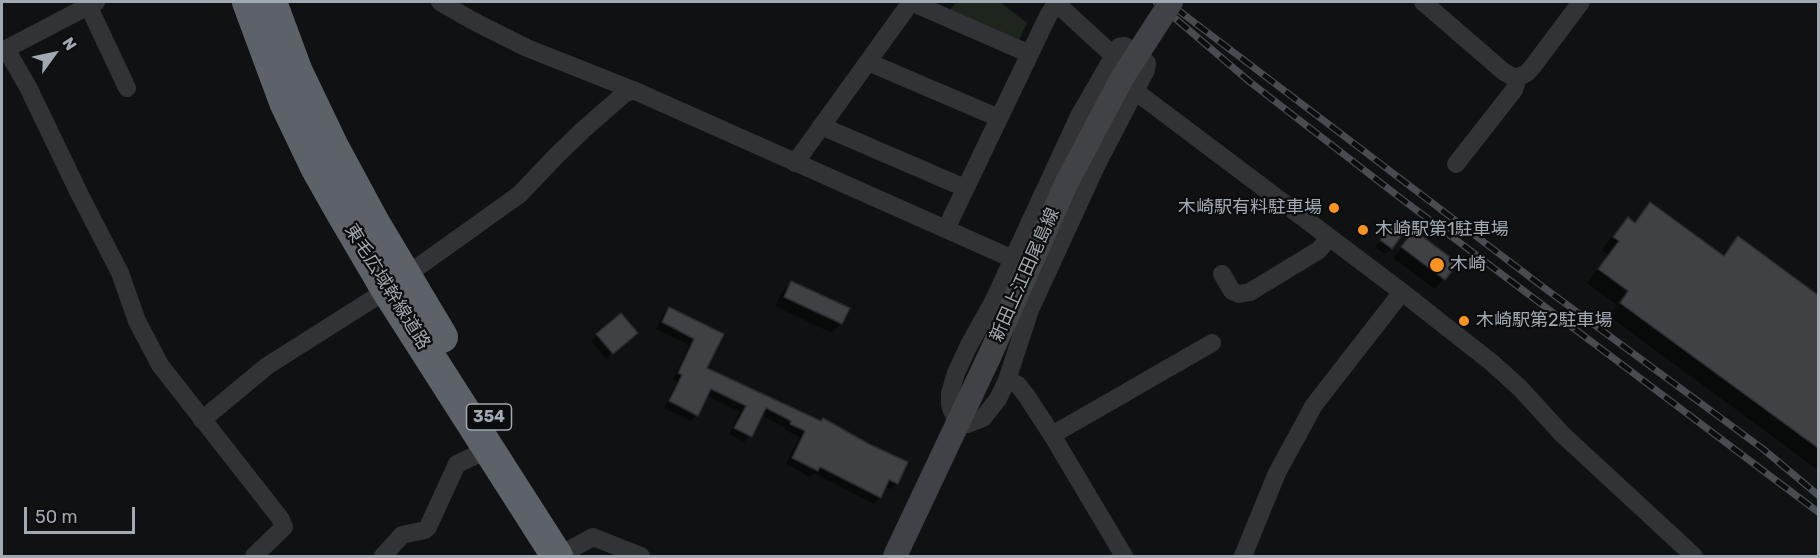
<!DOCTYPE html>
<meta charset="utf-8">
<style>
body{margin:0}
#map{position:relative;width:1820px;height:558px;overflow:hidden;background:#101112;font-family:Rubik,sans-serif}
canvas{display:block}
.frame{position:absolute;inset:0;border:3px solid #a1a9b3;pointer-events:none}
.north{position:absolute;left:24px;top:24px;width:60px;height:60px;-webkit-text-stroke:4px #0b0c0d;paint-order:stroke;rotate:57deg;font-size:16px;font-weight:700;line-height:24px;text-align:center;color:#a1a9b3}
.north::after{content:'';display:block;margin:auto;width:21px;height:27px;background:#a1a9b3;clip-path:polygon(50% 0,100% 100%,50% 72%,0 100%)}
.scale{position:absolute;left:24px;top:507px;width:111px;height:27px;box-sizing:border-box;border:3px solid #a1a9b3;border-top:0;padding-left:8px;font-size:18px;line-height:21px;white-space:nowrap;color:#a1a9b3;-webkit-text-stroke:4px #0b0c0d;paint-order:stroke}
</style>
<div id="map">
<canvas width="1820" height="558"></canvas>
<div class="frame"></div>
<div class="north">N</div>
<div class="scale">50 m</div>
</div>
<script>
const context = document.querySelector('canvas').getContext('2d');
context.lineJoin = 'round';
function fill(path, color) {
  context.fillStyle = color;
  context.fill(path, 'evenodd');
}
function toPath(rows) {
  const path = new Path2D();
  for (const r of rows) {
    path.moveTo(r[0], r[1]);
    for (let i = 2; i < r.length; i += 2) path.lineTo(r[i], r[i + 1]);
  }
  return path;
}
function trace(path, color, width, dash) {
  context.strokeStyle = color;
  context.lineWidth = width;
  context.lineCap = dash ? 'butt' : 'round';
  context.setLineDash(dash || []);
  context.stroke(path);
}
function label(font, color, halo, rows, align = 'center') {
  context.font = font + ' Rubik,"Noto Sans JP",sans-serif';
  context.lineWidth = 4.5;
  context.setLineDash([]);
  context.textBaseline = 'middle';
  context.strokeStyle = halo;
  context.fillStyle = color;
  for (const [text, x, y, turn = 0] of rows) {
    context.save();
    context.translate(x, y);
    context.rotate((+turn || 0) * Math.PI / 180);
    context.textAlign = isNaN(turn) ? turn : align;
    if (halo) context.strokeText(text, 0, 0);
    context.fillText(text, 0, 0);
    context.restore();
  }
}
const green = toPath([
 [956,2,1000,2,1027,23,1018,42,948,12]
]);
const shadow = toPath([
 [1650,204,1721,256,1738,238,1818,296,1818,470,1609,316,1617,305,1587,283,1608,254,1602,250,1615,232,1628,219,1633,223],
 [1414,232,1456,264,1435,289,1393,258],
 [1385,235,1391,248,1385,254,1375,247],
 [792,282,841,323,832,333,775,306,782,292],
 [670,309,722,335,705,369,897,483,891,489,885,487,880,498,874,504,814,473,810,477,786,464,800,437,785,430,786,428,761,415,750,436,744,442,729,434,740,412,706,395,697,415,691,421,664,408,677,382,673,380,689,345,656,329,663,315],
 [597,335,630,339,606,359,591,341]
]);
const building = toPath([
 [1650,202,1724,256,1738,236,1818,295,1818,448,1620,303,1628,291,1598,269,1619,241,1613,237,1628,217,1635,223,1650,202],
 [1391,227,1402,235,1392,249,1380,240,1391,227],
 [1414,230,1458,263,1445,280,1401,247,1414,230],
 [791,281,850,308,842,324,784,297,791,281],
 [669,307,724,334,707,368,821,421,823,418,869,444,908,462,898,484,889,480,881,498,820,467,818,471,792,458,805,431,790,424,791,421,766,408,752,437,734,428,746,406,711,389,698,416,669,401,682,375,678,373,694,339,662,322,669,307],
 [621,313,638,333,613,354,596,334,621,313]
]);
const street = toPath([
 [440,2,475,22,527,48,633,90,1013,259],
 [1055,2,1114,56],
 [1423,2,1504,72,1513,77,1518,77,1527,73,1533,66,1581,2],
 [88,5,127,88],
 [1125,46,1143,58,1147,63,1146,70,1098,162,1030,310,1007,380,998,399,983,418,968,424,958,422,952,411,950,404,950,393,956,373,969,345,993,302,1079,116,1116,52,1119,47,1125,46],
 [6,49,28,87,79,193,120,273,137,321,160,365,280,518,284,527,254,556],
 [2,51,96,2],
 [868,62,999,118],
 [1135,91,1402,292,1491,362,1520,388,1562,434,1694,556],
 [821,126,965,188],
 [795,163,911,2,1030,54],
 [1456,164,1514,90,1518,77],
 [946,229,1048,16,1056,3],
 [1222,274,1232,291,1239,294,1250,292,1319,250,1329,238],
 [1007,380,1018,385,1026,395,1052,435,1124,556],
 [202,420,267,366,376,297,520,194,556,156,583,130,624,94,633,90],
 [1052,435,1212,343],
 [571,549,593,537,641,556],
 [383,556,402,535,425,530,428,527,457,464,489,449],
 [1243,556,1277,473,1314,405,1402,292]
]);
const secondary = toPath([
 [895,556,990,355,1066,184]
]);
const highway = toPath([
 [248,2,285,102,317,169,339,208,387,290,557,556],
 [271,2,297,72,332,145,374,223,442,337]
]);
const rail = toPath([
 [1156,2,1250,82,1403,200,1818,512],
 [1174,7,1547,290,1763,449,1818,495]
]);
const secondaryBridge = toPath([
 [1066,184,1122,78,1171,2]
]);
const markers = [
 [1334,208,6,"#f99421"],
 [1363,230,6,"#f99421"],
 [1437,265,8,"#f99421"],
 [1464,321,6,"#f99421"]
];
const shields = [
 [489,417,45]
];
const shieldNames = [
 ["354",489,417]
];
const poiNames = [
 ["木崎駅有料駐車場",1322,208,"right"],
 ["木崎駅第1駐車場",1375,230],
 ["木崎",1450,265],
 ["木崎駅第2駐車場",1476,321]
];
const streetNames = [
 ["新田上江田尾島線",1025,275,-66],
 ["東毛広域幹線道路",387,287,58]
];
fill(green, '#1d251d');
fill(shadow, '#0007');
fill(building, '#3f4145');
trace(building, '#2a2b2e', 1.5);
trace(street, '#313337', 18);
trace(secondary, '#3f4247', 24);
trace(highway, '#5d6268', 32);
trace(rail, '#484b50', 7);
trace(rail, '#0b0c0d', 4.5, [14]);
trace(secondaryBridge, '#3f4247', 24);
for (const [x, y, r, color] of markers) {
  const dot = new Path2D();
  dot.arc(x, y, r, 0, 2 * Math.PI);
  context.fillStyle = color;
  context.fill(dot);
  trace(dot, '#0b0c0d', 2);
}
for (const [x, y, w] of shields) {
  const box = new Path2D();
  box.roundRect(x - w / 2, y - 13, w, 26, 4.5);
  context.fillStyle = '#0b0c0d';
  context.fill(box);
  trace(box, '#a1a9b3', 1.5);
}
label('bold 16px', '#a1a9b3', null, shieldNames);
label('18px', '#a1a9b3', '#0b0c0d', poiNames, 'left');
label('18px', '#a1a9b3', '#0b0c0d', streetNames);
</script>
